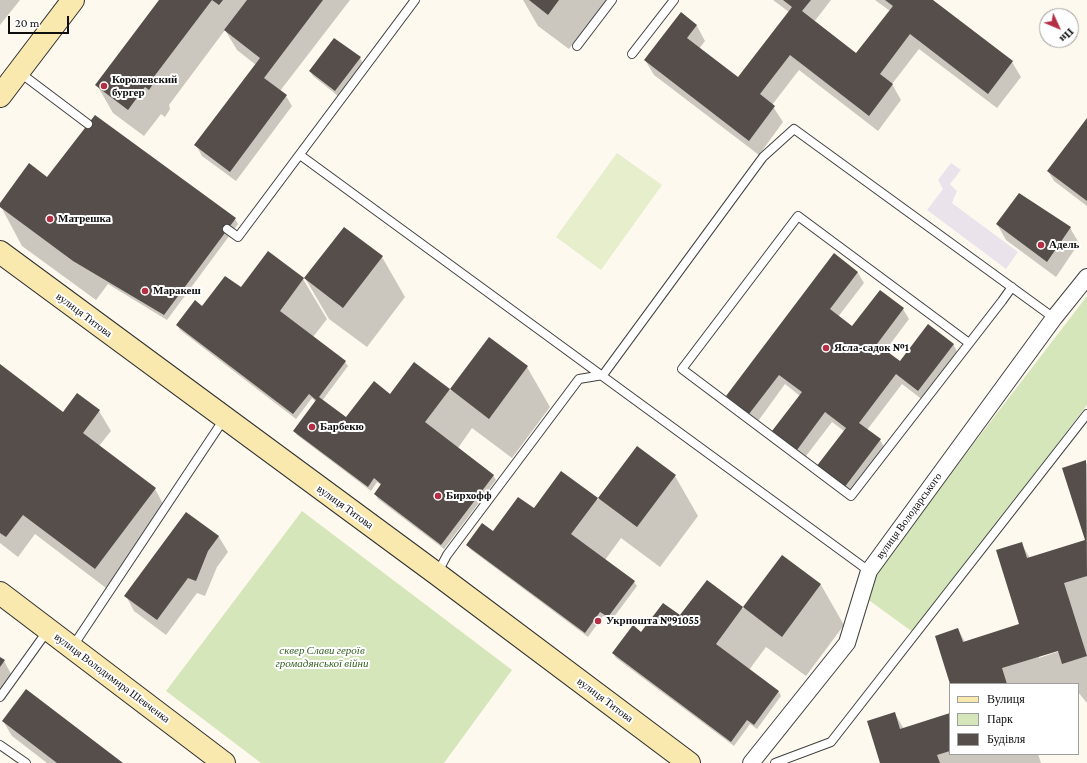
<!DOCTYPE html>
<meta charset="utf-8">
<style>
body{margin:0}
#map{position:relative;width:1087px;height:763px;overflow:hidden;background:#fef9ef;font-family:"Crimson Pro",serif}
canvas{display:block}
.legend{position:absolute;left:949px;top:683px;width:130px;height:72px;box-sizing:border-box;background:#fff;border:1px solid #9f9f9f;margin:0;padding:5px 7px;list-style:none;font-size:12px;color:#0e0e0e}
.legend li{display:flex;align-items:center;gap:8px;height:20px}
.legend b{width:20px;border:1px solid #9f9f9f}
.north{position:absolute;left:1039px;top:8px;width:40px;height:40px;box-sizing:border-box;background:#fff;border:1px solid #9f9f9f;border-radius:50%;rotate:134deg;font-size:11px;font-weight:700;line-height:16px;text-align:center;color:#0e0e0e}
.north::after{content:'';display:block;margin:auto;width:14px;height:18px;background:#b42f44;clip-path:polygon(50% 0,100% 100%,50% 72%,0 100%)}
.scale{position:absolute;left:8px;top:16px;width:61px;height:18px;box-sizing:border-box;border:2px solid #0e0e0e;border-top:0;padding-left:5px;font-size:12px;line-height:14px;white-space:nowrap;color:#0e0e0e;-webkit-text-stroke:3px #fff;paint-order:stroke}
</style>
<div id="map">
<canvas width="1087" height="763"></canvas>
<ul class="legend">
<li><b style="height:5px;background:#f9e9af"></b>Вулиця</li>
<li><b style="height:11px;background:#d6e6bb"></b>Парк</li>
<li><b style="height:11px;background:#554e4b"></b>Будівля</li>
</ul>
<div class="north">Пн</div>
<div class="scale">20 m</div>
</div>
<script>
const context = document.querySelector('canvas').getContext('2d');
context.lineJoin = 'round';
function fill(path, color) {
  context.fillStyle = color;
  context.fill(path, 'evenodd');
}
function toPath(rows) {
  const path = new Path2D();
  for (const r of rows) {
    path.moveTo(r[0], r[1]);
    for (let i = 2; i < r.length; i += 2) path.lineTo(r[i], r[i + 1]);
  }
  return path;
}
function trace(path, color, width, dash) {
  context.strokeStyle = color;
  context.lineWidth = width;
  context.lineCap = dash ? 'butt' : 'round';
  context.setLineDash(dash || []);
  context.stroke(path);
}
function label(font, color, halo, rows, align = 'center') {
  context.font = font + ' "Crimson Pro",serif';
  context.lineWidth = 4;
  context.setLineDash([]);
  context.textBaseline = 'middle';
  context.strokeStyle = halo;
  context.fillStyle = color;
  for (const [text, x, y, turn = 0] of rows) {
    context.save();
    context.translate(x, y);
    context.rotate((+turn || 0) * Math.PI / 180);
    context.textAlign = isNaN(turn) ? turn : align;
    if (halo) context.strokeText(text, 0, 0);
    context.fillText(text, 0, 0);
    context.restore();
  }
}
const industrial = toPath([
 [951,163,961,170,950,184,957,191,952,203,1018,252,1006,269,927,210,943,189,938,180]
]);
const green = toPath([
 [1087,296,1087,405,914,633,859,593],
 [302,511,512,670,444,763,261,763,166,691]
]);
const pitch = toPath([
 [617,153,662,185,601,270,556,237]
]);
const shadow = toPath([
 [0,0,20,0,0,25],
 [161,0,350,0,280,91,286,96,292,106,236,181,202,156,196,145,256,65,237,50,225,30,169,105,170,109,165,117,161,114,144,136,113,113,97,85],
 [523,0,606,0,569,49,538,26],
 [773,0,831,0,814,22,856,55,890,11,875,0,931,0,1012,62,1021,77,997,108,919,49,892,84,901,100,878,131,799,70,772,105,783,122,759,155,654,75,645,60,681,14,697,26,705,41,699,49,739,79,789,12],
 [360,58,363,63,338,96,313,76,310,71],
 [1087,120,1087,206,1054,181,1048,171],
 [47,178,235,219,238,224,167,320,108,284,96,300,22,246,0,205],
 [997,224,1070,228,1079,243,1056,277,1006,240],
 [268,252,303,279,327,319,313,337,345,362,348,366,322,401,346,419,390,395,414,363,451,391,490,339,527,367,550,407,512,458,472,428,458,448,493,475,496,480,444,549,378,499,375,494,381,485,377,482,371,491,297,435,294,431,316,402,312,398,296,419,180,330,177,325,202,307,241,289],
 [834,255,858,273,864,283,838,317,853,328,903,309,909,319,885,351,901,362,953,344,959,355,924,401,902,384,867,430,880,440,886,450,850,497,823,477,844,431,832,422,803,460,779,442,773,432,800,396,785,384,756,424,733,407,727,396],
 [382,257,405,297,367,347,329,319,305,278],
 [0,366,63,413,99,411,111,431,99,446,155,489,166,509,106,588,35,534,18,557,0,543],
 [637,447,675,476,698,516,660,567,621,538,605,560,634,582,637,586,611,621,603,616,588,637,470,549,467,545,534,510,561,472,598,500],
 [1085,462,1087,464,1087,703,1078,692,1078,684,951,684,958,629,965,642,1020,625,1021,543,1030,558,1086,540],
 [1063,648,1063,650,1039,658,1039,656],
 [186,513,219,537,228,552,217,567,205,596,197,593,166,635,134,611,126,596],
 [782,557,821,585,844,625,806,676,766,647,749,670,779,692,781,696,757,729,750,724,734,746,616,658,613,653,642,633,679,616,707,582,743,609],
 [0,658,4,661,15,681,0,702],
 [895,714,904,729,950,714,950,754,1038,754,1041,763,881,763],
 [3,721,121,763,47,763,12,736]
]);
const building = toPath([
 [159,0,212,0,153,78,155,81,149,90,145,87,128,110,95,85],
 [212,0,223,0,219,5],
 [247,0,323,0,264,78,287,95,230,172,194,145,260,58,224,30],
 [529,0,559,0,548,15],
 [783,0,811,0,802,11,856,53,893,6,885,0,933,0,1013,61,988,94,910,34,880,74,893,84,869,116,790,55,760,94,775,106,749,141,644,60,681,12,697,25,687,38,738,77,792,7],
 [334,38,361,57,335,91,309,71],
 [95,115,236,218,164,315,73,261,0,207,0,203,29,163,47,177],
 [1087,118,1087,201,1047,171],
 [1019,193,1071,227,1047,262,996,224],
 [344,227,383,256,343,308,304,278],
 [268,251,304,278,280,311,346,361,319,397,346,417,374,381,390,394,414,362,450,389,425,422,494,475,441,545,374,494,381,484,374,478,368,487,293,431,316,400,309,394,293,414,176,325,195,300,202,306,225,276,241,287],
 [834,253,858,272,830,309,852,326,880,290,904,308,877,344,900,361,928,324,954,344,918,391,896,374,859,423,881,439,844,488,816,467,846,428,825,412,797,450,772,431,802,392,779,375,749,414,726,396],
 [489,337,528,366,489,419,450,389],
 [0,364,63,412,77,393,100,410,83,433,156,488,95,569,23,515,6,537,0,533],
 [637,446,676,475,637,527,598,498,571,534,635,581,608,617,600,612,585,633,466,545,482,523,493,531,518,497,534,508,561,471,598,498],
 [1086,460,1087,576,1064,583,1087,656,1062,664,1058,651,1002,668,1007,684,950,684,935,636,958,628,963,642,1019,624,996,550,1022,542,1027,558,1085,540,1062,468],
 [186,512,219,536,208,551,196,581,188,578,157,620,124,596],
 [782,555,821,584,782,637,743,607],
 [707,580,743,607,716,644,779,691,754,725,747,720,731,742,612,653,633,625,641,632,663,603,680,615],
 [0,657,5,660,0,667],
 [26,689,123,763,57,763,2,721],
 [895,712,900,729,950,713,950,751,937,755,940,763,880,763,867,721]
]);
const lane = toPath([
 [577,46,612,0],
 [632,54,674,0],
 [19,72,88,124],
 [300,155,869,571],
 [227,229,238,237,415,0],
 [969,343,798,216,682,369,851,496,1002,301,1012,287],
 [437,574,447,555,579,379,603,375,763,157,794,129,1054,318],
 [73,646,224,419],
 [0,697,48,630],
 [0,745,26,763],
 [775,763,831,742,1087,414]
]);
const street = toPath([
 [751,763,847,643,869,571,1054,318,1087,277]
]);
const secondary = toPath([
 [0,96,73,0],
 [0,252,437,574,689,763],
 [0,593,224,763]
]);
const markers = [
 [104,86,4,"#b42f44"],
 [50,219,4,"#b42f44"],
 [1041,245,4,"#b42f44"],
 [145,291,4,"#b42f44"],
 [826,348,4,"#b42f44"],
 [312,427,4,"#b42f44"],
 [438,496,4,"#b42f44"],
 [598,621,4,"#b42f44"]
];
const poiNames = [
 ["Королевский",112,80],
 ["бургер",112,93],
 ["Матрешка",58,219],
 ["Адель",1049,245],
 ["Маракеш",153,291],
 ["Ясла-садок №1",834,348],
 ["Барбекю",320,427],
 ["Бирхофф",446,496],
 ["Укрпошта №91055",606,621]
];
const streetNames = [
 ["вулиця Титова",84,315,37],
 ["вулиця Титова",345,507,36],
 ["вулиця Володарського",909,516,-54],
 ["вулиця Володимира Шевченка",112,678,37],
 ["вулиця Титова",605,700,37]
];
const parkNames = [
 ["сквер Слави героїв",322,651],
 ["громадянської війни",322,664]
];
fill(industrial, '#eae3ec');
fill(green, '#d6e6bb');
fill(pitch, '#e6eecc');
fill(shadow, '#0003');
fill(building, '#554e4b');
trace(lane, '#414141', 10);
trace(street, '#414141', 18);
trace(secondary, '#303030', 24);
trace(lane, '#fff', 8);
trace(street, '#fff', 16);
trace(secondary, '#f9e9af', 22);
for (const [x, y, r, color] of markers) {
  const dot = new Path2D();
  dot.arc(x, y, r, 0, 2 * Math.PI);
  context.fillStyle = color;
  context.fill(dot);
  trace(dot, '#fff', 1.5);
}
label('bold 11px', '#0e0e0e', '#fff', poiNames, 'left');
label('11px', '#0e0e0e', '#fff', streetNames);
label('italic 11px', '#366122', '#fff', parkNames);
</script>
